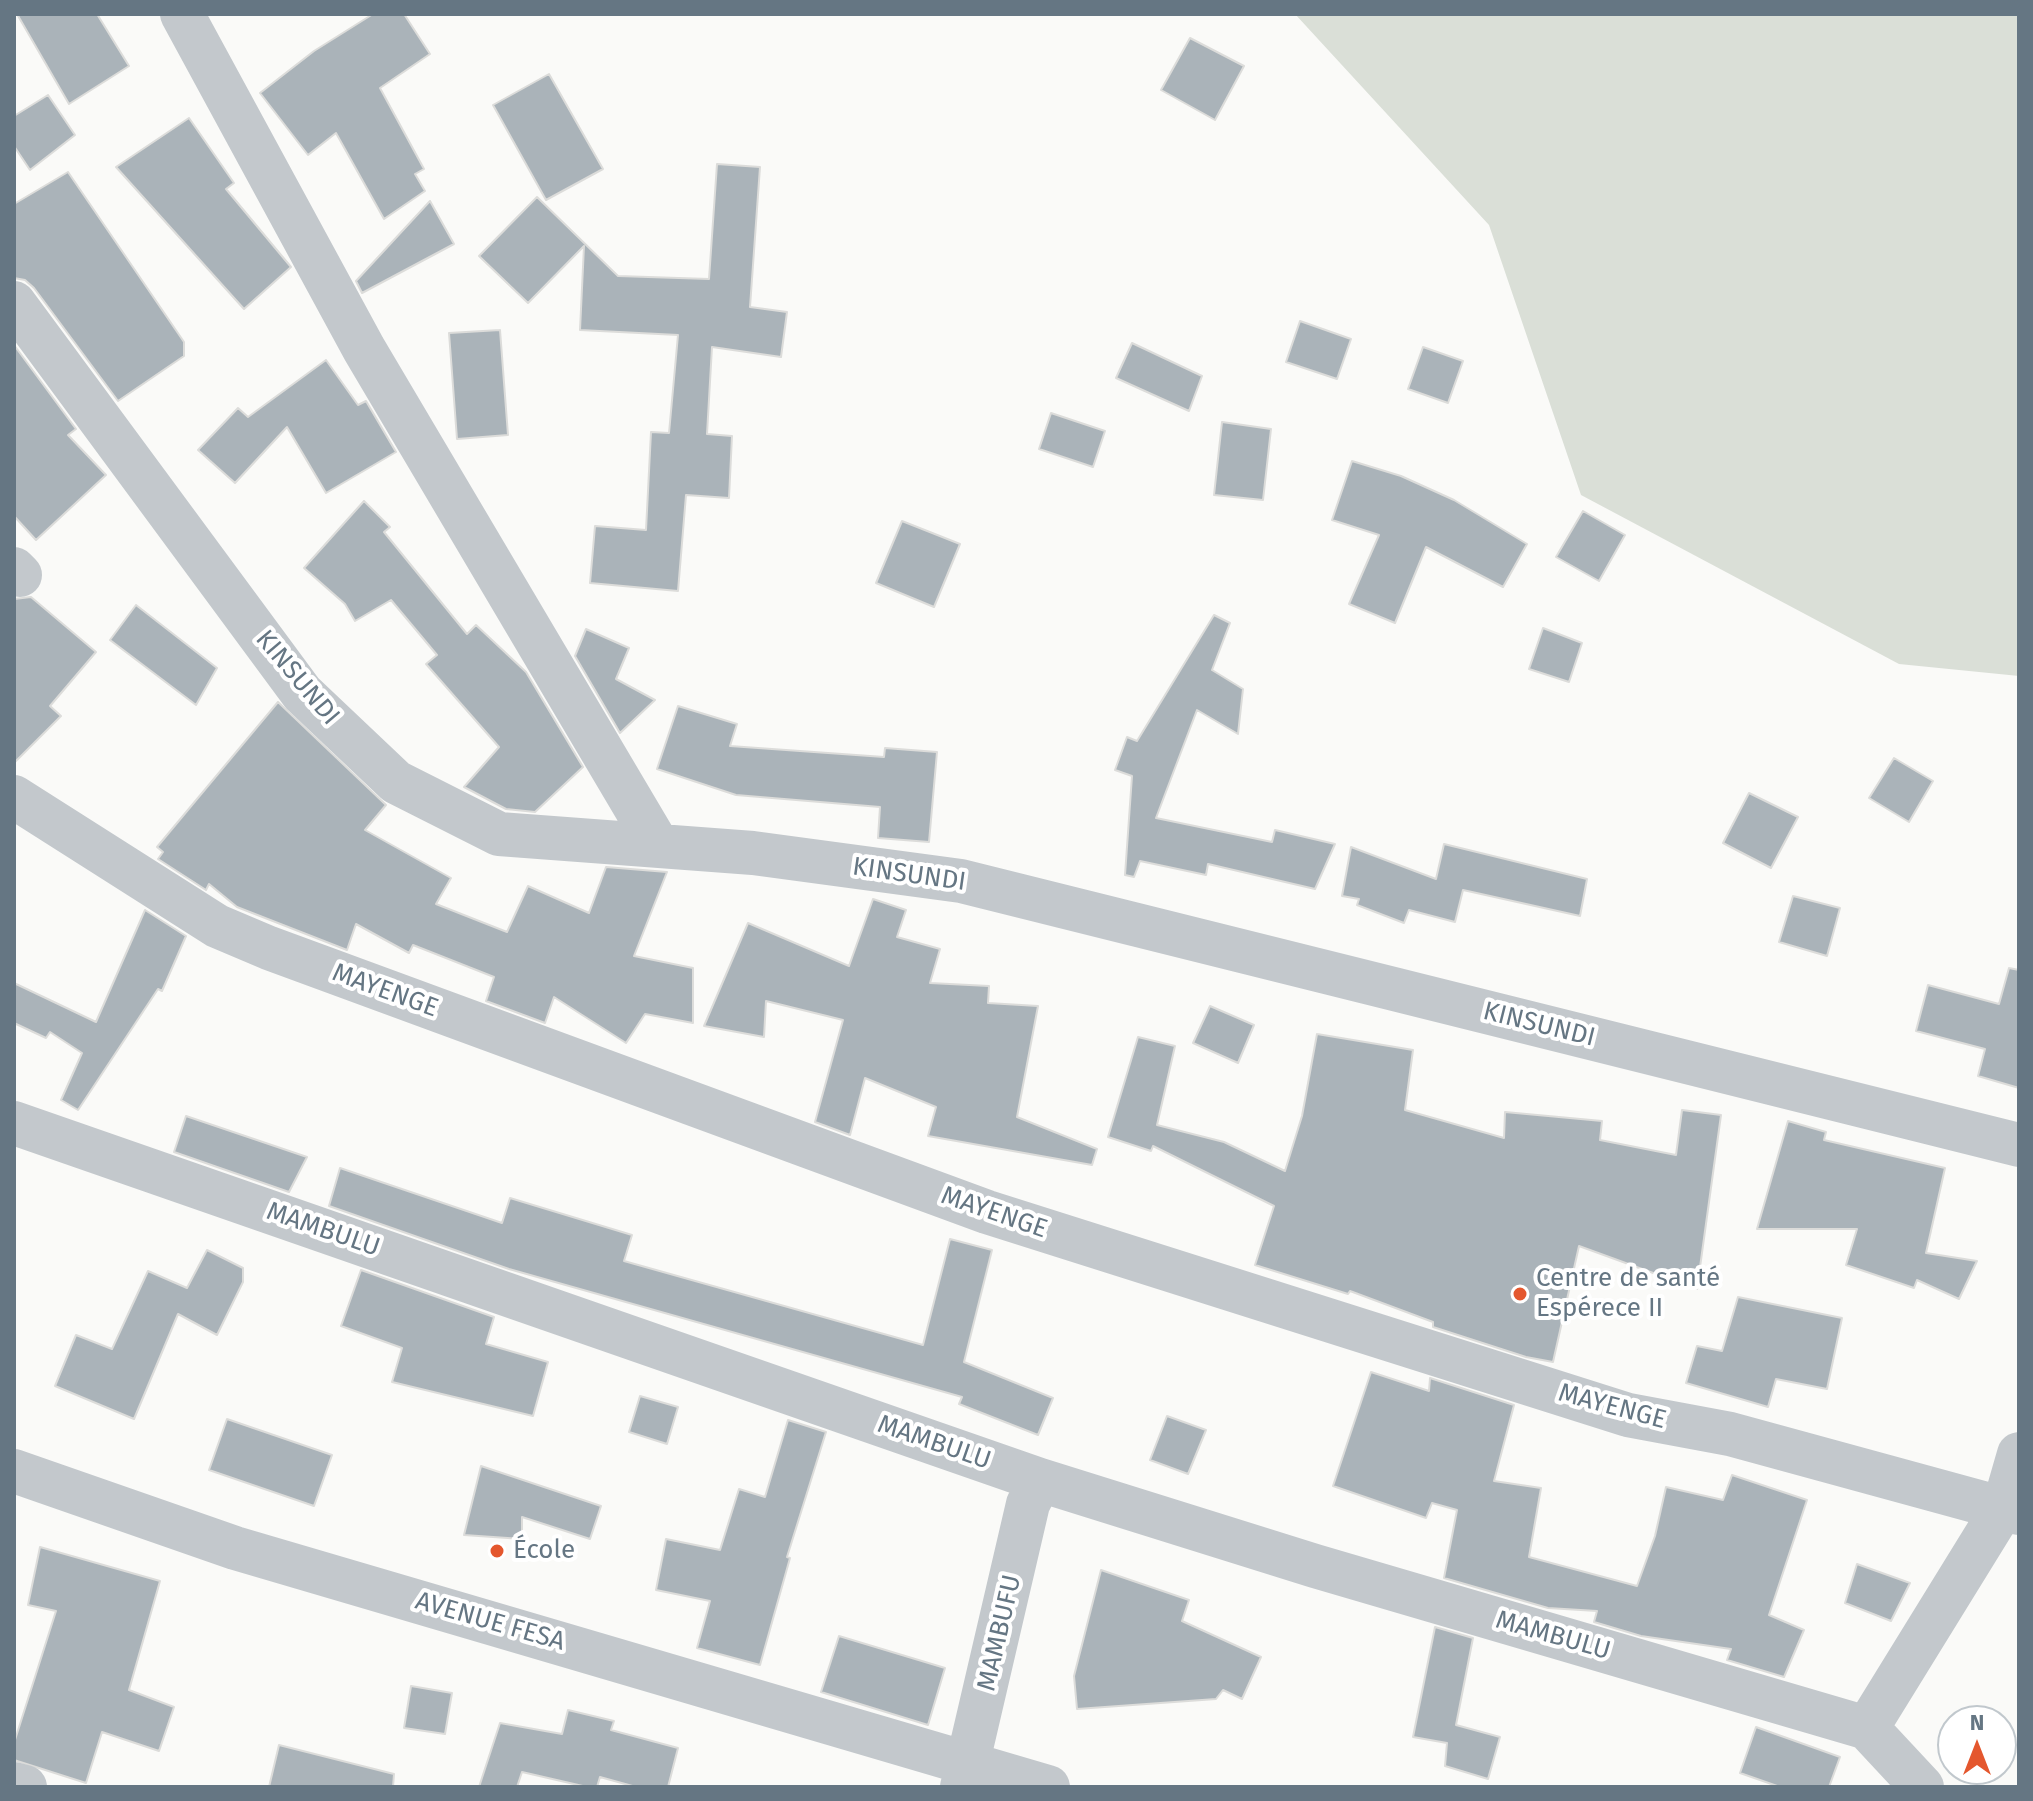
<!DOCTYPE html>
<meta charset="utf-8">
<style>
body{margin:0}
#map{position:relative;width:2033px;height:1801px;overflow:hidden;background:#fafaf8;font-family:"Fira Sans",sans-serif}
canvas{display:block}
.frame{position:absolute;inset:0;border:16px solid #657683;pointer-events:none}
.north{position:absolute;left:1937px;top:1705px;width:80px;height:80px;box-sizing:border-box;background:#fff;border:2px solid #c1c8cd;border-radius:50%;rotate:0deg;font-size:22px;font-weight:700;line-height:32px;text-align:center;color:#657683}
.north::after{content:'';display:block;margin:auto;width:28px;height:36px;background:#e4572e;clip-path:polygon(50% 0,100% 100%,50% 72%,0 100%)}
</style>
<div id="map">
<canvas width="2033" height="1801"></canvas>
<div class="frame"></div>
<div class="north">N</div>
</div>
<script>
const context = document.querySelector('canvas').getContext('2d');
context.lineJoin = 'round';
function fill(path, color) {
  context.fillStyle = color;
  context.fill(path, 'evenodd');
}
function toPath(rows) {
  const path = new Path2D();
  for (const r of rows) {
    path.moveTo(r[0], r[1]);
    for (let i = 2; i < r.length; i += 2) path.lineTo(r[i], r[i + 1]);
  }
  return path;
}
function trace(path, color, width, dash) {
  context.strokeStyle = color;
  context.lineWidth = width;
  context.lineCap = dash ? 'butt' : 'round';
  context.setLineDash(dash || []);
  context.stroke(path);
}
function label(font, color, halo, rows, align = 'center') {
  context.font = font + ' "Fira Sans",sans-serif';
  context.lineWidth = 8;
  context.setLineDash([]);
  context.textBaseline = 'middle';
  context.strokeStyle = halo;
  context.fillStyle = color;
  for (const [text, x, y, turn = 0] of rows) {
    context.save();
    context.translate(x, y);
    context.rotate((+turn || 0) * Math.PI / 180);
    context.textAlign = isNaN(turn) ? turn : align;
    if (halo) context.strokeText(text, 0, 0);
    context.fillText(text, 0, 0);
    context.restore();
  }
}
const green = toPath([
 [1295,14,2019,14,2019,676,1899,664,1581,495,1489,225]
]);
const building = toPath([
 [17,14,97,14,129,66,69,104,17,14],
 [373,14,404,14,430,54,380,88,424,169,415,174,425,191,384,219,336,133,308,155,260,93,314,51,373,14],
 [1190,38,1244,66,1215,120,1161,90,1190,38],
 [549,74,603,169,546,200,493,105,549,74],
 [48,95,75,135,30,170,14,146,14,116,48,95],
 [189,118,234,183,226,189,291,267,244,309,116,167,189,118],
 [717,164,760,167,750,307,787,312,781,357,712,347,707,434,732,436,729,498,686,495,678,591,590,583,595,526,646,530,651,432,669,433,678,335,580,330,584,246,528,303,479,256,537,197,618,276,709,279,717,164],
 [68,172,184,342,184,356,118,401,34,288,25,280,14,278,14,204,68,172],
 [430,201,454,244,362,293,356,281,430,201],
 [1300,321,1351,339,1337,379,1286,362,1300,321],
 [500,330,508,435,457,439,449,333,500,330],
 [1132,343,1202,376,1189,411,1116,378,1132,343],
 [14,345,76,429,68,435,106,475,36,540,14,516,14,345],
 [1423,347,1463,361,1448,403,1408,389,1423,347],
 [326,360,358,405,366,401,396,452,326,493,287,427,235,483,198,450,238,408,248,417,326,360],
 [1051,413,1105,431,1093,467,1039,449,1051,413],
 [1222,422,1271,429,1263,500,1214,495,1222,422],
 [1352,461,1401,476,1454,500,1527,544,1503,587,1426,547,1395,623,1349,604,1379,535,1332,520,1352,461],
 [364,501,390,527,384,532,467,634,476,625,526,672,583,767,535,812,506,809,464,787,499,747,426,664,437,655,391,600,355,621,345,604,304,568,364,501],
 [1583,511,1625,535,1599,581,1556,557,1583,511],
 [902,521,960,544,934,607,876,583,902,521],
 [31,597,96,652,50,706,61,716,14,763,14,599,31,597],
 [136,605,217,668,196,705,110,640,136,605],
 [1214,615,1230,623,1212,670,1243,689,1238,734,1197,710,1156,818,1272,842,1275,830,1335,844,1315,889,1208,864,1206,875,1140,861,1134,877,1125,875,1132,776,1115,770,1127,737,1137,741,1214,615],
 [1543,628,1582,643,1569,682,1529,669,1543,628],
 [586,629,629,648,616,679,655,700,620,733,575,656,586,629],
 [278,702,386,805,365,830,451,878,436,904,507,932,528,886,589,913,606,867,667,872,634,956,693,968,693,1023,645,1014,626,1043,554,997,545,1023,486,1001,494,977,413,945,409,953,356,924,347,950,237,907,209,884,206,890,158,859,163,852,157,847,278,702],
 [678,706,737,724,730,746,884,757,885,748,937,752,929,842,878,838,880,807,736,795,657,769,678,706],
 [1894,758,1933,781,1909,822,1869,798,1894,758],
 [1749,793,1798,817,1771,868,1723,843,1749,793],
 [1444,844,1587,879,1580,916,1463,890,1455,922,1409,910,1404,923,1357,905,1359,899,1342,896,1351,847,1436,879,1444,844],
 [1793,896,1840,908,1827,956,1779,942,1793,896],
 [873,899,906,910,897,937,940,949,930,983,989,986,988,1003,1038,1006,1017,1117,1097,1149,1092,1165,928,1136,936,1107,865,1078,850,1135,815,1122,843,1020,766,1001,764,1037,704,1026,748,923,849,966,873,899],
 [145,910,186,936,162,991,158,989,78,1110,61,1100,82,1053,50,1032,46,1038,14,1023,14,983,96,1022,145,910],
 [2009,968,2019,970,2019,1088,1978,1076,1985,1049,1916,1031,1928,985,1999,1004,2009,968],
 [1210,1006,1254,1025,1238,1063,1193,1043,1210,1006],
 [1317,1034,1413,1050,1405,1110,1504,1138,1505,1112,1602,1121,1600,1140,1676,1155,1682,1110,1721,1115,1697,1289,1579,1246,1553,1362,1526,1357,1433,1327,1433,1322,1350,1291,1348,1294,1255,1265,1274,1206,1153,1146,1151,1151,1108,1137,1138,1037,1175,1046,1157,1125,1224,1142,1285,1171,1302,1116,1317,1034],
 [186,1116,307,1157,289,1192,174,1152,186,1116],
 [1788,1121,1826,1132,1824,1140,1945,1168,1926,1253,1977,1261,1959,1299,1917,1280,1914,1288,1846,1265,1857,1229,1757,1229,1788,1121],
 [340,1168,502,1223,510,1198,632,1235,624,1261,923,1345,950,1239,992,1250,964,1362,1053,1398,1038,1435,959,1404,962,1397,509,1269,329,1206,340,1168],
 [207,1250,243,1268,243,1282,217,1335,178,1314,134,1419,55,1386,76,1335,112,1349,148,1271,187,1288,207,1250],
 [361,1270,494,1317,486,1344,548,1362,533,1416,392,1382,402,1348,341,1326,361,1270],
 [1738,1297,1842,1318,1827,1389,1776,1379,1768,1407,1686,1383,1697,1346,1722,1351,1738,1297],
 [1371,1372,1429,1391,1430,1378,1514,1405,1494,1481,1541,1488,1529,1557,1637,1586,1655,1536,1666,1487,1723,1500,1732,1475,1807,1500,1769,1615,1804,1630,1784,1677,1727,1660,1731,1649,1641,1636,1594,1622,1597,1611,1548,1608,1444,1578,1457,1510,1432,1503,1426,1518,1333,1486,1371,1372],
 [640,1396,678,1407,667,1444,629,1432,640,1396],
 [1167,1416,1206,1430,1188,1474,1150,1460,1167,1416],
 [227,1419,332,1455,314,1506,209,1470,227,1419],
 [788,1420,826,1432,787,1557,790,1558,760,1665,697,1648,710,1601,656,1590,666,1539,720,1550,739,1489,765,1497,788,1420],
 [481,1466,601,1506,590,1539,522,1517,522,1539,464,1535,481,1466],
 [40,1547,160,1581,129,1690,174,1707,159,1751,102,1732,86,1783,14,1760,14,1743,56,1611,28,1605,40,1547],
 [1857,1564,1910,1583,1891,1621,1845,1603,1857,1564],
 [1101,1570,1189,1600,1182,1621,1261,1657,1242,1699,1223,1690,1216,1699,1077,1709,1074,1676,1101,1570],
 [1435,1627,1473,1638,1456,1725,1500,1737,1488,1779,1445,1766,1447,1743,1413,1737,1435,1627],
 [839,1636,945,1668,928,1725,821,1692,839,1636],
 [411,1686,452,1693,445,1734,404,1728,411,1686],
 [568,1710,614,1721,611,1730,678,1748,668,1787,636,1787,600,1777,597,1787,587,1787,522,1772,517,1787,479,1787,500,1723,562,1734,568,1710],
 [1756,1727,1840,1757,1829,1787,1780,1787,1740,1773,1756,1727],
 [279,1745,394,1774,393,1787,269,1787,279,1745]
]);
const minor = toPath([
 [182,14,364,349,657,844],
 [14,303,302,693,396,782,499,834,753,853,961,881,2019,1145],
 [14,569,20,575],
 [14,797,217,926,269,948,987,1212,1628,1415,1730,1434,2019,1513],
 [14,1123,1040,1480,1315,1566,1867,1728],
 [14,1471,235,1548,1048,1787],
 [1867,1728,2004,1506,2019,1454],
 [1867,1728,1922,1787],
 [14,1784,25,1787],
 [962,1787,1028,1504,1040,1480]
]);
const markers = [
 [1520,1294,8,"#e4572e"],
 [497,1551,8,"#e4572e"]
];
const streetNames = [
 ["KINSUNDI",297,678,50],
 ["KINSUNDI",909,875,8],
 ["MAYENGE",385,991,20],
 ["KINSUNDI",1539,1025,14],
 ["MAYENGE",994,1213,19],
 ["MAMBULU",323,1230,19],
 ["MAYENGE",1612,1407,15],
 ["MAMBULU",934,1443,19],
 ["AVENUE FESA",490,1622,16],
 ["MAMBUFU",1000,1633,-77],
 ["MAMBULU",1553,1636,16]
];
const poiNames = [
 ["Centre de santé",1536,1279],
 ["Espérece II",1536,1309],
 ["École",513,1551]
];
fill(green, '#dadfd7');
fill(building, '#aab3b9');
trace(building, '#dcdcda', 2);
trace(minor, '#c3c8cc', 44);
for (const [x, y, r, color] of markers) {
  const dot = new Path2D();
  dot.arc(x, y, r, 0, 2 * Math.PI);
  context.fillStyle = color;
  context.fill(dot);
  trace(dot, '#fff', 3);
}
label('26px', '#657683', '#fff', streetNames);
label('26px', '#657683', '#fff', poiNames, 'left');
</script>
